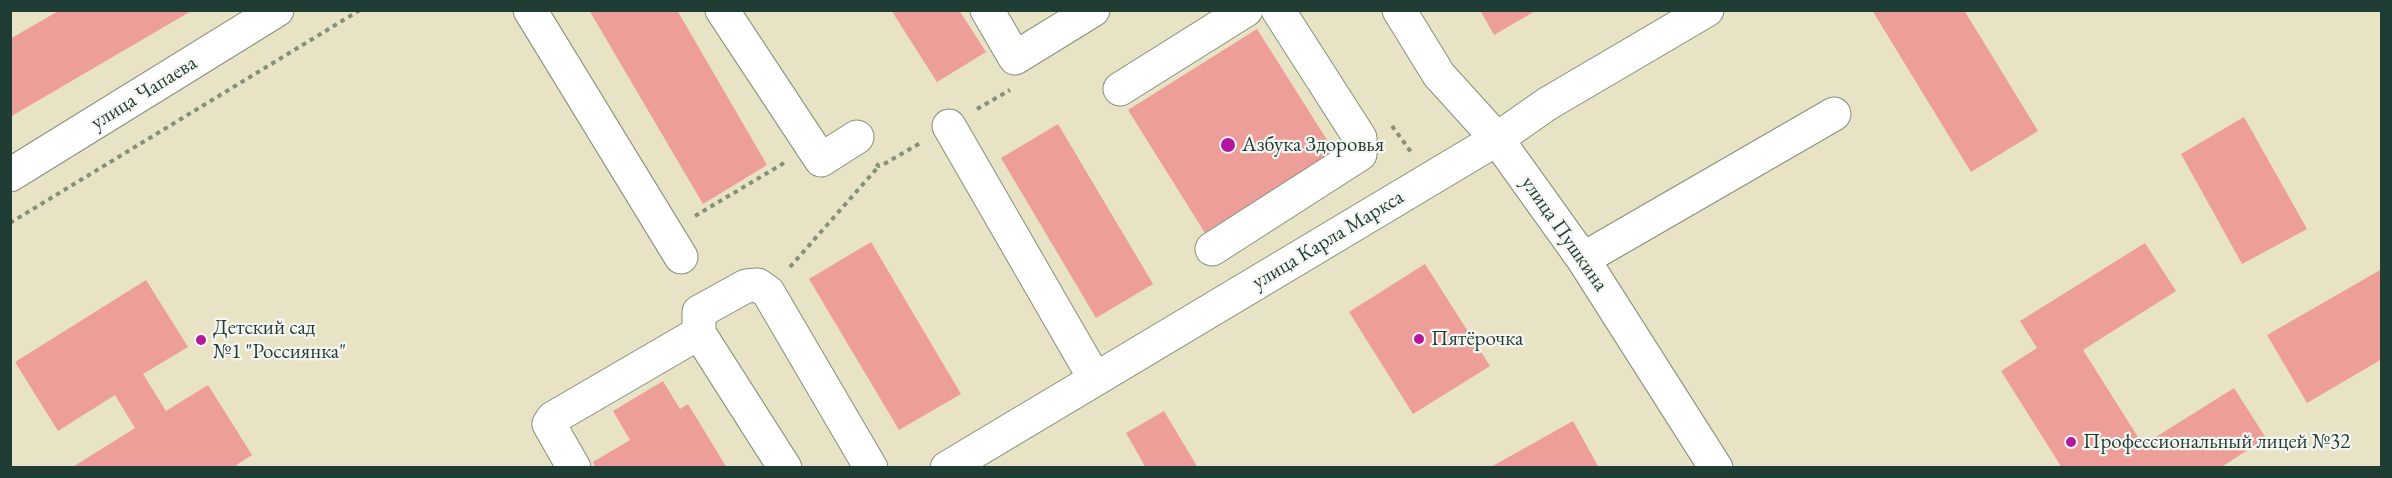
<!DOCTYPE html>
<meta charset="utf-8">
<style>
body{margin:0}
#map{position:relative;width:2392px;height:478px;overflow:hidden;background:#e9e3c5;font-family:"EB Garamond",serif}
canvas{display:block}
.frame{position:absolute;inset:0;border:12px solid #1f3d34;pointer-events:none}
</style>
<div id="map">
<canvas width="2392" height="478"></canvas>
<div class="frame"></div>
</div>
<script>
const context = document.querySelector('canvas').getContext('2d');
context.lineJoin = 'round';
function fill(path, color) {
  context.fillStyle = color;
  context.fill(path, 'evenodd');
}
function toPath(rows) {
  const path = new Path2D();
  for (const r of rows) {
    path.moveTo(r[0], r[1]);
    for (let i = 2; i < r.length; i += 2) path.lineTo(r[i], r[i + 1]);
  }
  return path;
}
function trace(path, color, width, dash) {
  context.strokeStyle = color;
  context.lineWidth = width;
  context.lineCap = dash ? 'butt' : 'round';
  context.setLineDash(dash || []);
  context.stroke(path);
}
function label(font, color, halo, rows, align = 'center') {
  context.font = font + ' "EB Garamond",serif';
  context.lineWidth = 4.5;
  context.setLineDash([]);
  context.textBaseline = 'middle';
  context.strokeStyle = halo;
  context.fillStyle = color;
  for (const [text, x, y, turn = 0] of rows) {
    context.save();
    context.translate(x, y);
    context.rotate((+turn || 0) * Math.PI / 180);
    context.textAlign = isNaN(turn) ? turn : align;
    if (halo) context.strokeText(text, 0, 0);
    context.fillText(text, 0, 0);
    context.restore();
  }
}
const building = toPath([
 [60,10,193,10,10,117,10,39],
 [589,10,677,10,767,165,703,204],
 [891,10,959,10,986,52,937,82],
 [1480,10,1537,10,1494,35],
 [1872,10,1964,10,2038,131,1971,172],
 [1257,29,1334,151,1205,233,1128,110],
 [2244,117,2307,229,2242,264,2181,154],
 [1058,124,1153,284,1096,318,1001,158],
 [871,242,961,394,899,430,809,279],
 [2145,243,2176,291,2083,350,2143,445,2234,388,2266,438,2220,468,2062,468,2001,371,2037,348,2020,321],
 [1425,264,1490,366,1413,414,1349,312],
 [2382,269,2382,359,2307,403,2267,335],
 [146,280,188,347,143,374,166,411,208,385,252,455,232,468,71,468,135,428,115,395,58,431,15,362],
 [663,381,680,409,688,404,727,468,596,468,593,462,630,440,613,411],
 [1164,411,1198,468,1146,468,1126,433],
 [1573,421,1599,468,1489,468]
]);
const path = toPath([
 [977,109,1010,90],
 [1392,126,1411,152],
 [876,164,879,166,886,163,922,142],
 [695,216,784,163],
 [10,223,360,10],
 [790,267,879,166]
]);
const minor = toPath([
 [530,10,681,257],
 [722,10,821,160,857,137],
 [987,10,1015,58,1093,10],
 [1399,10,1439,75,1497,139,1583,259,1716,468],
 [1120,89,1246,10],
 [949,126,1095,379],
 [10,175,277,10],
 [1212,249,1360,154,1360,138,1278,10],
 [1583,259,1834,114],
 [699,333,699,312,746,286,758,285,768,292,871,468],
 [574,468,549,424,553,418,699,333,785,468],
 [947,468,1497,139,1547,104,1707,10]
]);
const markers = [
 [1228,145,8,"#b5179e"],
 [1419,339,6,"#b5179e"],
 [201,340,6,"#b5179e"],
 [2071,442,6,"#b5179e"]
];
const streetNames = [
 ["улица Чапаева",144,93,-32],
 ["улица Пушкина",1564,234,55],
 ["улица Карла Маркса",1328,240,-31]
];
const poiNames = [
 ["Азбука Здоровья",1242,145],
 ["Детский сад",213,328],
 ["№1 \"Россиянка\"",213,352],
 ["Пятёрочка",1431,339],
 ["Профессиональный лицей №32",2083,442]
];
fill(building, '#ed9e99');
trace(minor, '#84907c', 35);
trace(path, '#84907c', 4, [4.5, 4.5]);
trace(minor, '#fff', 33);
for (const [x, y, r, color] of markers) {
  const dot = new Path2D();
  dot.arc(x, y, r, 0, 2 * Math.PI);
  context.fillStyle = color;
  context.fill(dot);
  trace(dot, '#f6f6f2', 2);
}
label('21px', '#1f3d34', '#f6f6f2', streetNames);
label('21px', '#1f3d34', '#f6f6f2', poiNames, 'left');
</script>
